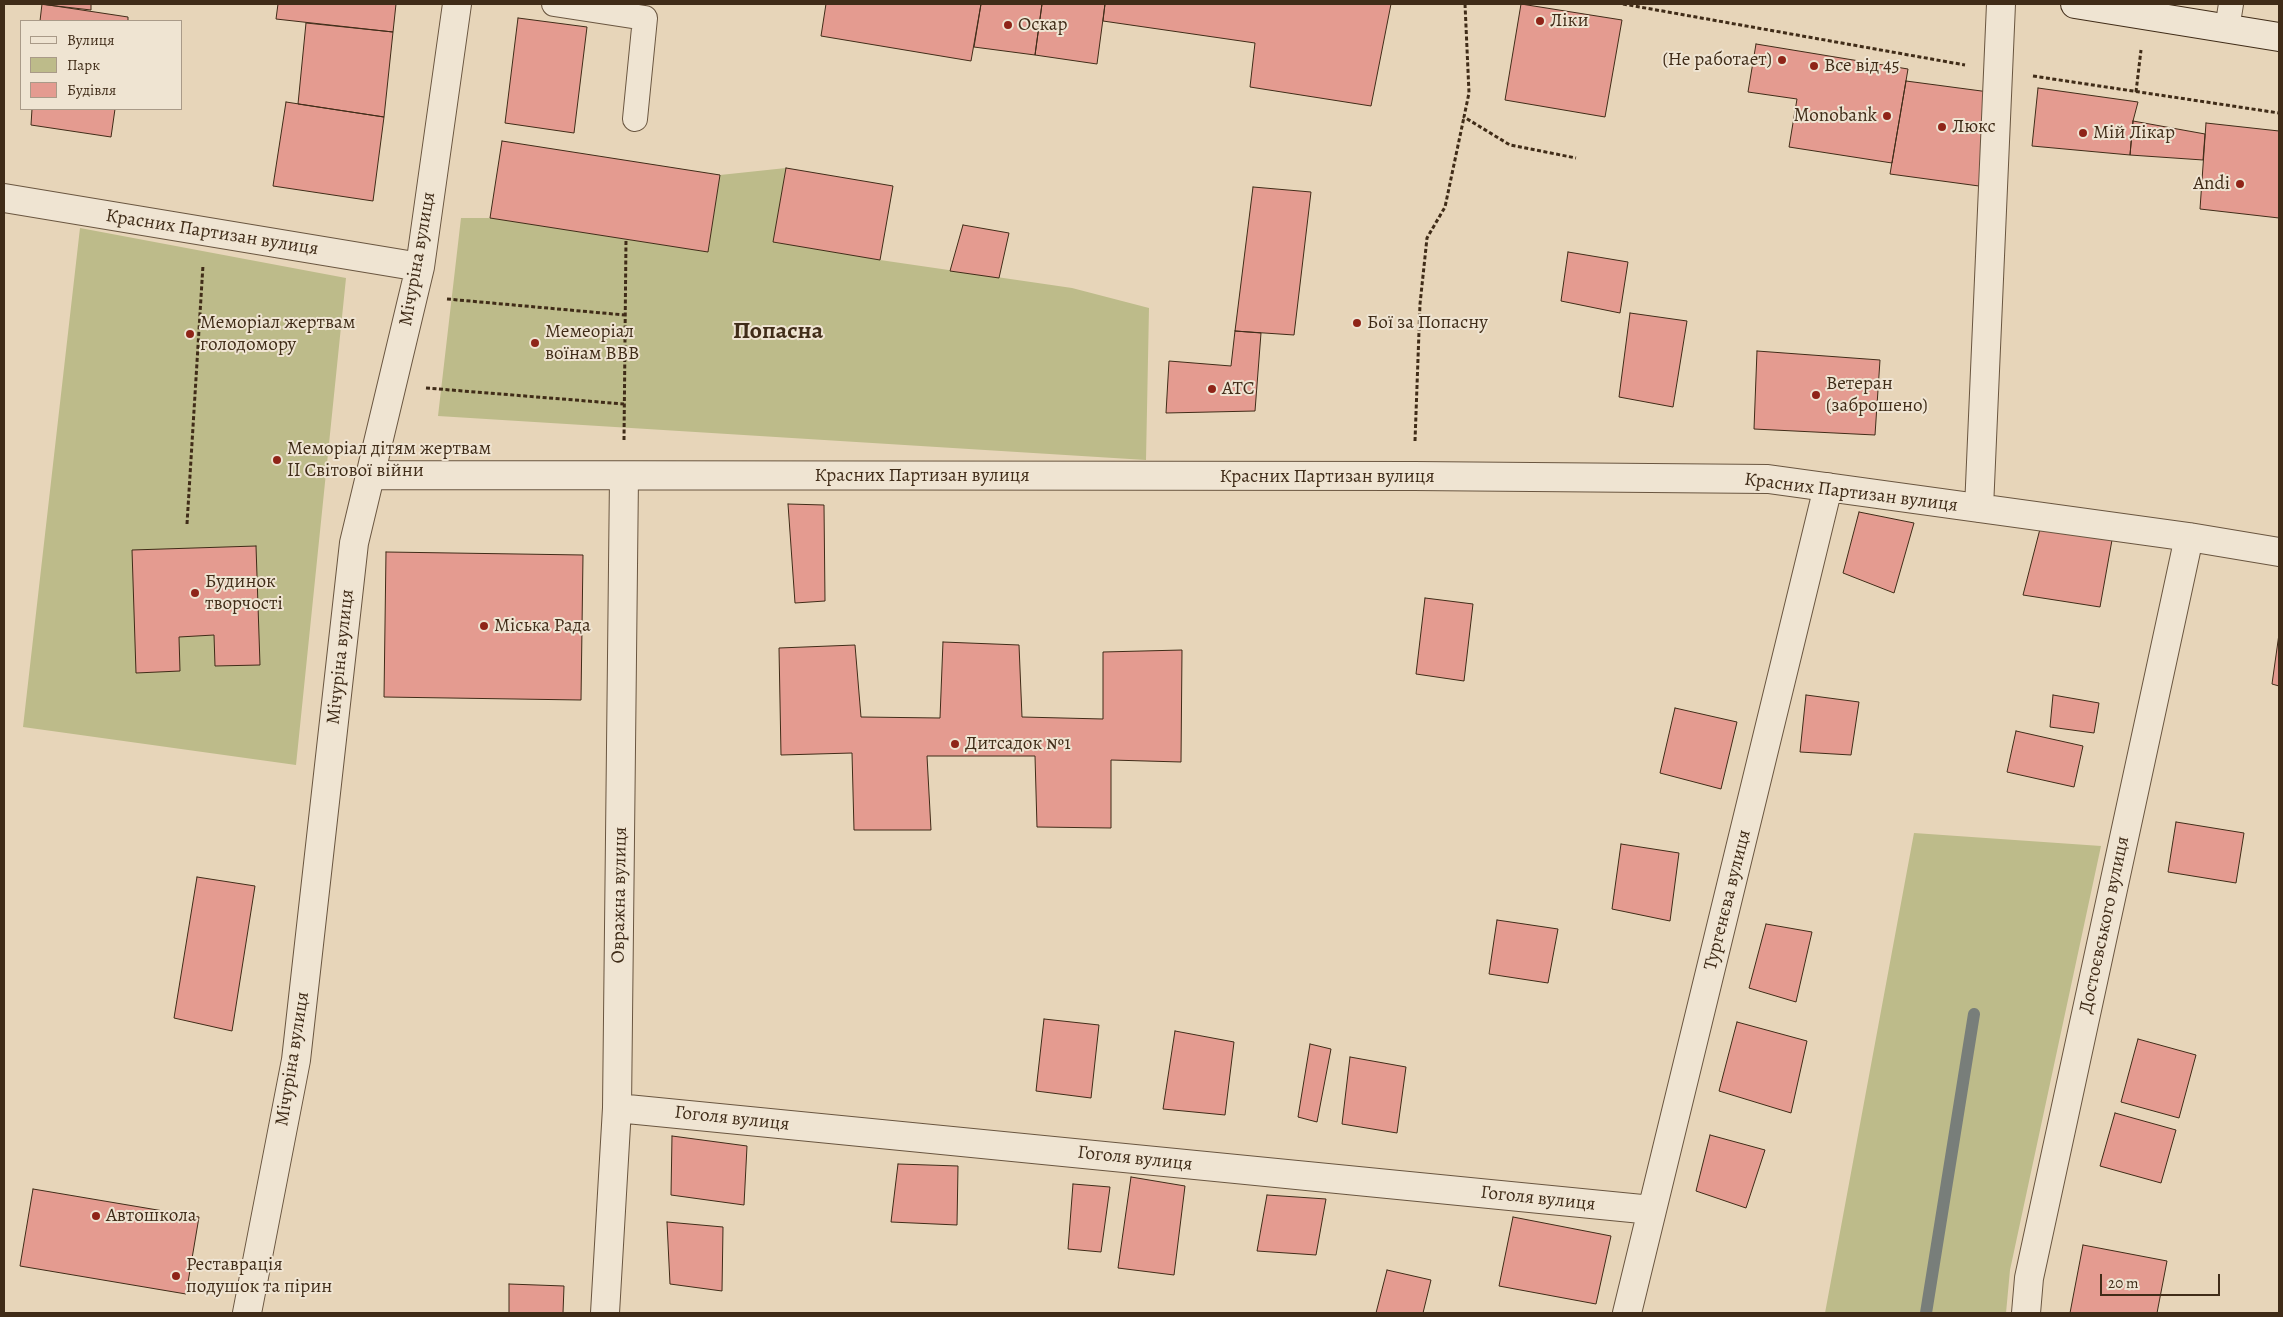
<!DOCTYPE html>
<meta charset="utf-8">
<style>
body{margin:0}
#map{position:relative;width:2283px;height:1317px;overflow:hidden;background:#e7d5b9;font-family:Alegreya,serif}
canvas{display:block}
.frame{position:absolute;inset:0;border:5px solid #402c18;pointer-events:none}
.legend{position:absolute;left:20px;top:20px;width:162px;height:90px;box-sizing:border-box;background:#efe4d2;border:1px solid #a99a88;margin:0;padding:6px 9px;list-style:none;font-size:15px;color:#402c18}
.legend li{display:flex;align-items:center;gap:10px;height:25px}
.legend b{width:25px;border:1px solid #a99a88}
.scale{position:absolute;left:2100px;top:1274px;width:120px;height:22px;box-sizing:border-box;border:2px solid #402c18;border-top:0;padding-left:6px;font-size:15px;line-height:18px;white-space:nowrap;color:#402c18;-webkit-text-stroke:4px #efe4d2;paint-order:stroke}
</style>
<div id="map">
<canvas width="2283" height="1317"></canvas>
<div class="frame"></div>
<ul class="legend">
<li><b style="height:6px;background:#efe4d2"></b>Вулиця</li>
<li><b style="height:14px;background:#bdbb8a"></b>Парк</li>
<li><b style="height:14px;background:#e49b90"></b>Будівля</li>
</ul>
<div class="scale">20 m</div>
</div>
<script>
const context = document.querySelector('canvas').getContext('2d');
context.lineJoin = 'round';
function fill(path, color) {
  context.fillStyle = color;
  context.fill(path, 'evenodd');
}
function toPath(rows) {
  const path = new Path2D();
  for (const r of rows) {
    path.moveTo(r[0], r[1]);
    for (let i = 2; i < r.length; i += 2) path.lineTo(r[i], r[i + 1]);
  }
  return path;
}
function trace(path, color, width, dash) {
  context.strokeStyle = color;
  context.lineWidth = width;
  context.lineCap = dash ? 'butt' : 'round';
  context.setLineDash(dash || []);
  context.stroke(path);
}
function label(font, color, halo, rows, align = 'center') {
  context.font = font + ' Alegreya,serif';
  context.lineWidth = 4;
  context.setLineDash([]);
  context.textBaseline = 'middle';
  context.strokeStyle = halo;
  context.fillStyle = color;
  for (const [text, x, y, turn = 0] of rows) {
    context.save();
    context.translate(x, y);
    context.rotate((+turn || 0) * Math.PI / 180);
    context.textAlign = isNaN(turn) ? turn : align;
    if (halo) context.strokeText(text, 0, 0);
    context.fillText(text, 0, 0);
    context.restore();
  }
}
const green = toPath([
 [786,168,773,242,880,260,1072,288,1149,308,1146,460,438,416,461,218,490,218,708,252,720,175],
 [80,228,346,278,296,765,23,727],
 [1914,833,2101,846,2010,1270,2006,1313,1825,1313]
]);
const stream = toPath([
 [1926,1313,1974,1014]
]);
const building = toPath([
 [39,4,91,4,91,10,39,4],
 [42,4,128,17,128,21,40,21,42,4],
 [278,4,396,4,393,32,276,19,278,4],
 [826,4,981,4,971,61,821,36,826,4],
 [981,4,1042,4,1035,55,974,47,981,4],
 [1042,4,1105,4,1097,64,1035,55,1042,4],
 [1105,4,1391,4,1371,106,1250,87,1255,43,1103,21,1105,4],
 [1521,4,1622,20,1605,117,1505,100,1521,4],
 [518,18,587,27,574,133,505,123,518,18],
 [306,23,393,32,384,117,298,104,306,23],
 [1756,44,1908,69,1892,163,1789,147,1797,99,1748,92,1756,44],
 [1906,81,1989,92,1979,186,1890,174,1906,81],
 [2038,88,2138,102,2133,121,2130,155,2032,146,2038,88],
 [286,102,384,117,373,201,273,186,286,102],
 [32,109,115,109,111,137,31,125,32,109],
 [2133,121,2205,134,2203,160,2130,155,2133,121],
 [2206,123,2279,131,2279,218,2200,209,2206,123],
 [502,141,720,175,708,252,490,218,502,141],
 [786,168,893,186,880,260,773,242,786,168],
 [1253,187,1311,192,1294,335,1235,331,1253,187],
 [963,225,1009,233,999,278,950,271,963,225],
 [1568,252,1628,262,1620,313,1561,301,1568,252],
 [1630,313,1687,321,1673,407,1619,397,1630,313],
 [1235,331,1261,333,1255,411,1166,413,1169,361,1231,366,1235,331],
 [1757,351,1880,360,1875,435,1754,429,1757,351],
 [788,504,824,505,825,601,795,603,788,504],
 [1859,512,1914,523,1894,593,1843,573,1859,512],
 [2040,529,2112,540,2100,607,2023,595,2040,529],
 [256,546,260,665,215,666,214,635,179,637,180,671,136,673,132,550,256,546],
 [386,552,583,555,581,700,384,697,386,552],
 [1425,598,1473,604,1464,681,1416,674,1425,598],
 [2279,634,2279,686,2272,684,2279,634],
 [943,642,1019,645,1022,717,1103,719,1103,652,1182,650,1181,762,1111,760,1111,828,1037,827,1035,756,927,756,931,830,854,830,852,753,781,755,779,648,855,645,861,717,940,718,943,642],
 [1806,695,1859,702,1851,755,1800,752,1806,695],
 [2053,695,2099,703,2094,733,2050,727,2053,695],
 [1675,708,1737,722,1721,789,1660,773,1675,708],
 [2016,731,2083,746,2074,787,2007,772,2016,731],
 [2176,822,2244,833,2236,883,2168,872,2176,822],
 [1621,844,1679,853,1670,921,1612,909,1621,844],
 [197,877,255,886,232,1031,174,1018,197,877],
 [1497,920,1558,929,1548,983,1489,974,1497,920],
 [1766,924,1812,932,1796,1002,1749,988,1766,924],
 [1044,1019,1099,1025,1091,1098,1036,1091,1044,1019],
 [1737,1022,1807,1041,1791,1113,1719,1091,1737,1022],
 [1175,1031,1234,1042,1225,1115,1163,1109,1175,1031],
 [2138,1039,2196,1055,2179,1118,2121,1102,2138,1039],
 [1310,1044,1331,1049,1317,1122,1298,1117,1310,1044],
 [1350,1057,1406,1067,1397,1133,1342,1124,1350,1057],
 [2115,1113,2176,1130,2161,1183,2100,1166,2115,1113],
 [1710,1135,1765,1150,1746,1208,1696,1191,1710,1135],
 [672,1136,747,1146,744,1205,671,1195,672,1136],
 [898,1164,958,1166,957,1225,891,1222,898,1164],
 [1131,1177,1185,1186,1174,1275,1118,1268,1131,1177],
 [1073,1184,1110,1187,1101,1252,1068,1249,1073,1184],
 [33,1189,199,1217,186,1294,20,1266,33,1189],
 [1267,1195,1326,1199,1316,1255,1257,1251,1267,1195],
 [1513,1217,1611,1236,1596,1304,1499,1286,1513,1217],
 [667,1222,723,1227,722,1291,670,1284,667,1222],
 [2083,1245,2167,1261,2157,1313,2070,1313,2083,1245],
 [1387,1270,1431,1280,1423,1313,1376,1313,1387,1270],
 [509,1284,564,1286,563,1313,509,1313,509,1284]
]);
const path = toPath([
 [1465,4,1469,93,1464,117,1510,145,1576,158],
 [1623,4,1965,65],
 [2033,76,2279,113],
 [2136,92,2141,50],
 [447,299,625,315],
 [426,388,624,404],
 [624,440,626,239],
 [1415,441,1420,304,1427,238,1445,207,1464,117],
 [187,524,203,265]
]);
const lane = toPath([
 [554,4,645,18,635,119],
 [2227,29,2231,4]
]);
const street = toPath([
 [4,198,420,267],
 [370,475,1414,476,1768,479,2189,537,2279,552],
 [1979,508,2001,4],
 [617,1108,1652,1210],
 [247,1313,296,1060,354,543,420,267,457,4],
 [605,1313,617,1108,624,476],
 [1627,1313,1828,487],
 [2026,1313,2029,1278,2189,537]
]);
const secondary = toPath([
 [2075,4,2279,37]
]);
const markers = [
 [1540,21,5,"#8f2418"],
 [1008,25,5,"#8f2418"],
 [1782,60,5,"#8f2418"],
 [1814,66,5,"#8f2418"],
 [1887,116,5,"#8f2418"],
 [1942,127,5,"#8f2418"],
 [2083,133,5,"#8f2418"],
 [2240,184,5,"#8f2418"],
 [1357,323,5,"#8f2418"],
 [190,334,5,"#8f2418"],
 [535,343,5,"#8f2418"],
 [1212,389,5,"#8f2418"],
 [1816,395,5,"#8f2418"],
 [277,460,5,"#8f2418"],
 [195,593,5,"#8f2418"],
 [484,626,5,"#8f2418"],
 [955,744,5,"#8f2418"],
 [96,1216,5,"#8f2418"],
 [176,1276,5,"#8f2418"]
];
const poiNames = [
 ["Ліки",1550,21],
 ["Оскар",1018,25],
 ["(Не работает)",1772,60,"right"],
 ["Все від 45",1824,66],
 ["Monobank",1877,116,"right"],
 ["Люкс",1952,127],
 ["Мій Лікар",2093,133],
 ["Andi",2230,184,"right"],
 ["Меморіал жертвам",200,323],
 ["голодомору",200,345],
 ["Бої за Попасну",1367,323],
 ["Мемеоріал",545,332],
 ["воїнам ВВВ",545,354],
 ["Ветеран",1826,384],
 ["(заброшено)",1826,406],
 ["АТС",1222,389],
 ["Меморіал дітям жертвам",287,449],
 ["II Світової війни",287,471],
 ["Будинок",205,582],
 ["творчості",205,604],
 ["Міська Рада",494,626],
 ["Дитсадок №1",965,744],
 ["Автошкола",106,1216],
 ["Реставрація",186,1265],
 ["подушок та пірин",186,1287]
];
const streetNames = [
 ["Красних Партизан вулиця",212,233,9],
 ["Мічуріна вулиця",418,259,-80],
 ["Красних Партизан вулиця",922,476],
 ["Красних Партизан вулиця",1327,477],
 ["Красних Партизан вулиця",1851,493,7],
 ["Мічуріна вулиця",341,657,-84],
 ["Овражна вулиця",620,895,-89],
 ["Тургенєва вулиця",1728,900,-76],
 ["Достоєвського вулиця",2105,925,-78],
 ["Мічуріна вулиця",293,1059,-81],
 ["Гоголя вулиця",732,1119,6],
 ["Гоголя вулиця",1135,1159,6],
 ["Гоголя вулиця",1538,1199,6]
];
const districtNames = [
 ["Попасна",778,332]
];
fill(green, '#bdbb8a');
trace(stream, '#787e7a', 12);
fill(building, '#e49b90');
trace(building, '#402c18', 1);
trace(lane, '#6a5640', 26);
trace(street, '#6a5640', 30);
trace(secondary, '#402c18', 30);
trace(path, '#402c18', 3, [4, 2.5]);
trace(lane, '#efe4d2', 24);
trace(street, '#efe4d2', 28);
trace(secondary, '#efe4d2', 28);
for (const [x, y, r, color] of markers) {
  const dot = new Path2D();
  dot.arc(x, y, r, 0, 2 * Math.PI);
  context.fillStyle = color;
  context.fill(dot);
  trace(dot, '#efe4d2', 2);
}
label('19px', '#402c18', '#efe4d2', poiNames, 'left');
label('19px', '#402c18', '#efe4d2', streetNames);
label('bold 24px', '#402c18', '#efe4d2', districtNames);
</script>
